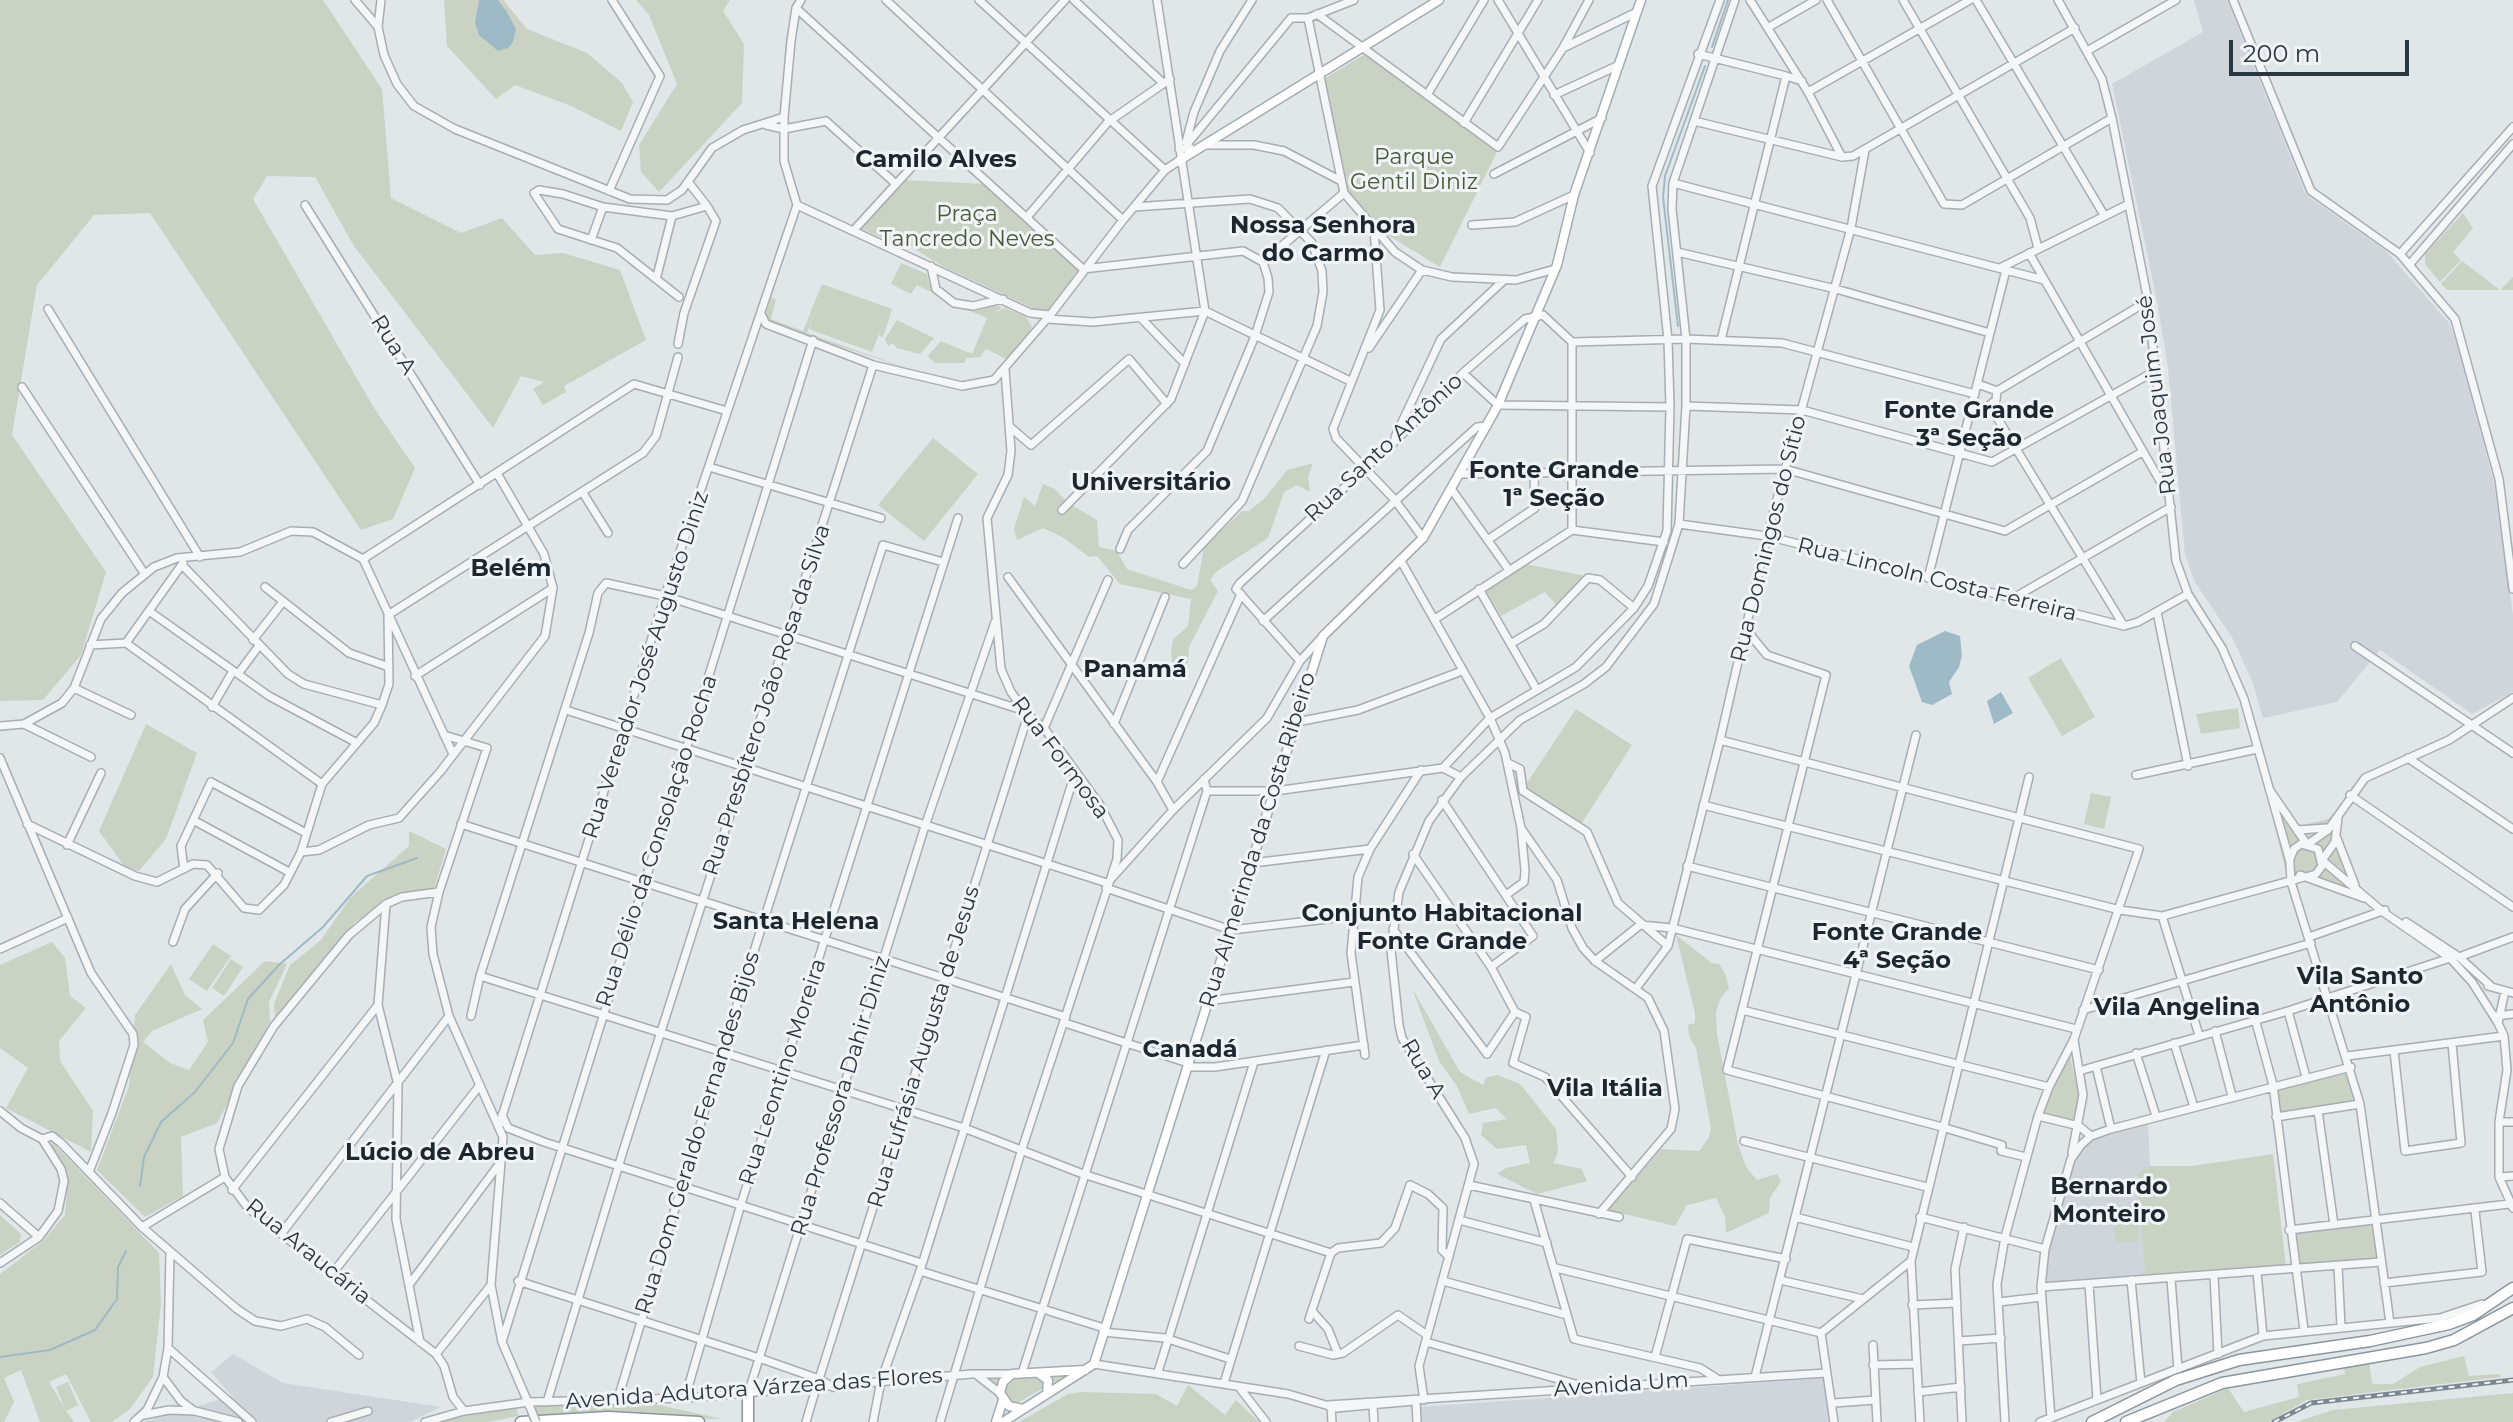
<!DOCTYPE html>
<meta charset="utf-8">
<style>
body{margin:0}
#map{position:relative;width:2513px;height:1422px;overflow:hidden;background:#e1e6e9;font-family:Montserrat,sans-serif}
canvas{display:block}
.scale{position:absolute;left:2229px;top:40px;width:180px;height:36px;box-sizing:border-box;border:4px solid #2a3640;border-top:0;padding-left:10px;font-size:24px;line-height:28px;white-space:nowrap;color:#2a3640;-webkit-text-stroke:6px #f0f4f6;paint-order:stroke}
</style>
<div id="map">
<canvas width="2513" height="1422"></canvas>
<div class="scale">200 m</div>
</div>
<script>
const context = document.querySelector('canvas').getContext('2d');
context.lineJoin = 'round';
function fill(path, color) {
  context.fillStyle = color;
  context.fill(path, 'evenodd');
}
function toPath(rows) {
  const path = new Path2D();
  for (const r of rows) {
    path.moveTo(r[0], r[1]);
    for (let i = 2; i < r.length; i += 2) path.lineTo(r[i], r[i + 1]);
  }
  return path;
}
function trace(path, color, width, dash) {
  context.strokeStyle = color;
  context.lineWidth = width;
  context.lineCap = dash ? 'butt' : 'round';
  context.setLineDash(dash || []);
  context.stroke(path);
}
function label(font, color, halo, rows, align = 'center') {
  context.font = font + ' Montserrat,sans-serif';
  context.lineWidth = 6;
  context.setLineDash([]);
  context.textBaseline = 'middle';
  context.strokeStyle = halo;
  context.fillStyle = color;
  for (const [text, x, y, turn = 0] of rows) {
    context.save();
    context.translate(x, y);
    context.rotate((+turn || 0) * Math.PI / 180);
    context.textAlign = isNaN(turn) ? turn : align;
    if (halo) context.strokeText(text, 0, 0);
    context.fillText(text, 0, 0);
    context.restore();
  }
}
const built = toPath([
 [2194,0,2227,0,2306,195,2386,251,2449,323,2455,336,2493,479,2513,615,2513,692,2472,714,2380,650,2337,702,2263,718,2252,681,2233,639,2195,582,2185,555,2168,368,2157,301,2112,84,2203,32],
 [2148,1123,2150,1166,2137,1175,2145,1276,2044,1283,2049,1250,2073,1161,2093,1140],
 [233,1354,283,1383,441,1407,410,1422,142,1422,232,1396,211,1372],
 [1826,1378,1829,1422,1421,1422,1419,1407]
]);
const green = toPath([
 [0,0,323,0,382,89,391,198,461,233,502,218,535,255,563,253,620,270,646,340,564,386,566,392,543,405,533,389,544,382,521,376,493,428,354,246,315,177,267,176,253,199,374,408,415,468,393,519,361,530,150,213,94,215,37,285,12,435,106,572,81,655,43,700,0,701],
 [444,0,503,0,527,29,587,53,622,83,633,102,621,131,571,106,515,85,496,99,447,46],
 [636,0,730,0,723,11,744,44,742,103,659,192,641,172,639,145,677,84,649,15],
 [1365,54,1498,150,1440,267,1383,232,1349,193,1324,79],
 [903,180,986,184,1075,263,1079,273,1049,312,1039,311,942,266,901,240,890,241,859,228],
 [2463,213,2473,228,2453,252,2461,260,2440,282,2425,264,2425,254],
 [2462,261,2500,290,2513,277,2513,290,2447,290,2441,284],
 [901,263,927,274,930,286,941,297,917,285,911,294,891,284],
 [822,284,892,309,883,337,879,336,882,326,872,352,809,329,823,289,807,333,926,375,770,323,765,317,771,298,776,299,771,319,803,331],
 [993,303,1002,308,989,315,1005,308,1026,317,1032,327,1011,361,986,349,980,357,966,358,964,363,935,363,928,356,941,341,972,354,987,318,958,306],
 [897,320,934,338,920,354,897,348,893,343,888,346,885,339],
 [933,438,978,474,924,541,878,505],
 [1313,463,1308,477,1310,492,1297,485,1284,492,1268,538,1217,571,1210,580,1218,591,1189,647,1188,662,1180,673,1173,671,1171,652,1173,639,1188,626,1191,599,1120,584,1097,556,1089,557,1064,538,1043,528,1017,540,1014,529,1024,497,1035,506,1043,484,1055,489,1068,503,1097,520,1099,547,1117,551,1127,569,1191,590,1197,586,1204,547,1242,511,1249,511,1265,498,1287,470],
 [1526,564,1586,576,1558,607,1545,592,1501,616,1484,588],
 [2061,658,2095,717,2062,736,2028,678],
 [2238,708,2240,728,2201,734,2196,714],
 [1576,709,1632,745,1580,826,1523,789],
 [146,724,197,753,166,839,139,871,125,867,99,831],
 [2265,786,2299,826,2328,819,2346,800,2335,837,2344,866,2365,900,2305,881,2289,885],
 [2091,793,2111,797,2104,829,2084,824],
 [409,831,446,849,434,889,404,894,355,922,275,1017,274,1004,290,965,321,940,351,897,409,846],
 [1676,935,1712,963,1719,964,1725,973,1729,988,1720,999,1716,1012,1717,1034,1738,1144,1746,1167,1757,1180,1777,1174,1781,1181,1770,1198,1769,1213,1726,1233,1725,1217,1716,1198,1687,1205,1675,1226,1608,1210,1661,1149,1699,1151,1708,1139,1711,1129,1696,1048,1689,1036,1688,1025,1695,1023,1695,1013],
 [52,942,65,958,70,996,86,1008,59,1041,60,1061,93,1111,91,1152,6,1108,28,1068,0,1048,0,965],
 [213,944,231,956,207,991,189,979],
 [231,959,243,967,224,996,212,988],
 [265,961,287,964,269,1002,270,1022,217,1123,181,1137,183,1196,145,1217,97,1170,129,1086,135,1015,171,964,185,995,202,1009,152,1031,143,1042,170,1063,189,1070,208,1042,203,1020],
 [1412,988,1460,1072,1483,1085,1486,1078,1497,1075,1520,1084,1556,1129,1558,1152,1553,1163,1582,1169,1587,1181,1537,1194,1497,1174,1506,1168,1530,1163,1526,1145,1497,1149,1481,1135,1483,1123,1507,1119,1495,1108,1469,1114,1457,1086,1439,1061],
 [2070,1056,2079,1095,2076,1123,2042,1113,2051,1088],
 [2348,1070,2357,1103,2279,1115,2275,1087],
 [53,1143,159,1253,161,1303,153,1377,130,1409,112,1422,91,1422,66,1374,49,1382,65,1409,56,1387,68,1382,78,1405,66,1411,74,1422,40,1422,21,1370,4,1378,14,1402,4,1422,0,1422,0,1274,43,1241,65,1215,68,1176,50,1146],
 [2273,1154,2286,1267,2145,1276,2137,1174,2150,1166,2192,1166],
 [2137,1205,2138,1241,2115,1242,2113,1206],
 [0,1215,21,1234,20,1242,0,1255],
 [2379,1225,2382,1255,2375,1261,2301,1267,2296,1231],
 [2464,1356,2469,1376,2499,1374,2501,1377,2307,1400,2269,1422,2164,1422,2173,1412,2228,1388,2244,1412,2299,1397,2297,1384,2345,1374,2344,1367,2369,1360,2372,1384,2393,1384,2420,1367],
 [1074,1371,1017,1403,1009,1400,983,1375],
 [1188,1385,1225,1415,1236,1400,1259,1422,1019,1422,1068,1394,1080,1392,1156,1394,1177,1406],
 [2513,1393,2513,1422,2296,1422,2333,1410],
 [650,1403,722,1419,538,1418,532,1404],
 [517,1406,518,1416,488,1422,435,1422]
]);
const water = toPath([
 [479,0,498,0,507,12,516,29,513,42,508,48,498,51,479,35,475,23],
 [1945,631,1960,636,1962,656,1959,667,1949,682,1952,694,1932,705,1922,702,1909,666,1917,645],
 [2001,692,2013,713,1994,724,1987,701]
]);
const stream = toPath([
 [1712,47,1728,0],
 [1678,326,1663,197,1665,176,1705,66],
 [140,1186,144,1157,161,1122,195,1092,233,1043,248,999,280,964,323,927,367,876,417,858],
 [0,1357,50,1350,95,1330,117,1299,118,1267,126,1251]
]);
const minor = toPath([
 [355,0,378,27],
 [381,0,378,27,384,55,397,84,414,106,455,129,630,199,667,200,682,190,712,148,743,130,784,117],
 [886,0,1123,220],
 [979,0,1165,170],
 [1074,0,1162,82],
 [1498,0,1590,153],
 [1750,0,1808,92,1842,157],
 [1827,0,1944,204,1962,205,2112,118],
 [1903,0,2030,218,2038,248],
 [1976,0,2104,215],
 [2058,0,2102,79,2112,118,2148,301,2176,561,2188,594,2222,648,2244,699,2290,862],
 [2233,0,2311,191,2400,254,2455,319,2499,479,2513,589],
 [796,8,1083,269],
 [1317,14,1498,147,1563,48,1589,0],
 [1308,18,1344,193,1395,252,1422,270,1452,277,1516,280,1555,269],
 [1769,27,1816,0],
 [1563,48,1637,12],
 [2087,51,2176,0],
 [1698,54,1786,76],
 [1808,92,1970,0],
 [1427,95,1484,0],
 [1554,95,1619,65],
 [1694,121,1842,157,1853,156,2075,28],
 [1464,123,1538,0],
 [766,125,784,129,826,121,896,184],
 [1186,142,1194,112,1220,51,1252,0],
 [1188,143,1291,18,1308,18,1354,0],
 [1206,145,1254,145,1284,151,1341,181],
 [1179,149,1190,148],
 [1494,174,1602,118],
 [689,183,707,206],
 [1673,183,2044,280],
 [609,191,660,76,612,0],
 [305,205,480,485],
 [797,205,1030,313,1050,315],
 [797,205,784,161,784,117,791,41,796,8,801,0],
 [603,207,563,194,539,190,534,193,558,229,617,248,679,297],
 [1134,207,1250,199,1278,208,1312,243,1322,271,1323,292,1317,326,1242,501,1183,564],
 [1028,216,1108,122,1170,79],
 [1472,225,1515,222,1574,195],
 [1374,229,1380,310,1333,429,1336,438,1394,499,1423,538],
 [853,231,1065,0],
 [591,240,603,207,672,216,707,206,716,221,684,313,678,344],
 [1677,252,1836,289,1990,333],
 [2029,253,2167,493],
 [2400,254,2513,127],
 [1263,262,1344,193],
 [2410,264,2513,144],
 [931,266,936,289,954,303,973,306,1003,299],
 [2000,268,2127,205],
 [1083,269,1243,251,1263,262,1268,278,1269,292,1255,336,1207,451,1128,530,1120,549],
 [657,276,672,216],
 [48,309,200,557],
 [761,314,766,324,873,365,962,386,994,380,1051,314,1123,220,1165,170,1180,160],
 [1141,318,1185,364],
 [1047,319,1093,322,1205,311,1350,381],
 [1721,340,1786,76,1802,81],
 [1572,342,1686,339,1782,343,1975,394],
 [1369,348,1422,270],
 [1463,373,1498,405,1670,407],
 [22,387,144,573],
 [1997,391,2148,301],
 [1686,406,1802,410,1992,462,2157,370],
 [1973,406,1986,408,1996,400,1997,391,1978,384],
 [1990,406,2124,626],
 [1010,427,1031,445,1129,359,1167,404],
 [1395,437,1441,339,1503,281],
 [709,467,881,518],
 [1461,474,1785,469,2005,531,2142,452],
 [1452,490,1509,570],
 [583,493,608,533],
 [1062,510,1171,399,1205,311,1157,0],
 [1679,524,1767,536,2124,626,2138,622,2188,594],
 [1572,530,1664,542],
 [1489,539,1535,508,1534,473],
 [363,559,634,384,727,411],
 [363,559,453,754],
 [1401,561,1490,718,1505,753,1521,828,1525,871,1524,882,1506,895],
 [182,565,288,674,304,684,382,705],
 [1008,577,1157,782,1173,810],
 [1928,578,2006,270],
 [265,587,349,653,389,667],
 [1479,589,1537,690],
 [2010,600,2171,507],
 [149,611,269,696,357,743],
 [2157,612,2188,766],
 [1263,621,1477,427,1487,426],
 [1747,622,1752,637,1767,655,1826,675,1727,1070,1942,1127,2002,1145,2001,1151,2026,1157],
 [253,640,282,603],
 [126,643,183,563],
 [1512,643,1544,624,1588,578,1600,580,1634,608],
 [90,645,126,643,322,784],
 [2355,646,2513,753],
 [1300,661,1236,589,1240,583,1392,444,1463,373,1525,319,1543,315,1572,342,1572,530,1435,619],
 [238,674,258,647],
 [415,676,553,588],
 [74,688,131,715],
 [212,707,233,671],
 [566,710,1107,883],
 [1297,722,1358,710,1462,671],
 [24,724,91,757],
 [1114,724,1165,597],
 [0,726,24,724,62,703,74,688,101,619,122,593,154,567,177,558,240,552,291,531,313,532,363,559],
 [1044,728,1108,580],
 [444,735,487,748,439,892,431,927,433,954,449,1016,503,1137,491,1285,502,1342,530,1407],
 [1720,740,2139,849,2074,1039,2049,1087,2038,1116,2005,1237,1997,1284,2005,1422],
 [0,758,91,973,133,1034,134,1045,112,1113,89,1172],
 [2408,758,2513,829],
 [1508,763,1520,769,1523,791,1587,832,1618,903,1668,946],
 [1443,768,1490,718,1576,667,1634,608,1648,586,1667,531,1670,407,1668,340,1652,186,1720,0],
 [2136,775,2257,749],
 [1157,782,1241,594],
 [1207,791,1275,791,1443,768,1461,777],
 [2271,792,2306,843],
 [2350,795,2513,907],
 [1442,800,1533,936,1491,967],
 [1703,805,2120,910,2162,916,2304,877],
 [193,820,289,872],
 [27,824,135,876,157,882,193,864,207,865,244,908,259,910,284,885,301,852,322,784,374,723,382,705,389,684,388,615,643,453,656,436,678,357],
 [461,824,1066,1017],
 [1521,828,1557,880,1572,928,1583,948,1595,961,1648,998,1664,1031,1675,1109,1671,1129,1599,1214],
 [2297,830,2327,828],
 [2336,836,2355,885],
 [2308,844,2328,830,2365,778,2449,740,2513,698],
 [67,845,101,773],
 [301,852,319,850,369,825,399,818,440,772,545,636,553,588,544,554,498,475],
 [2290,859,2294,849,2301,844,2318,849,2322,866,2316,874,2306,877],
 [2323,859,2335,842,2338,818],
 [2323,861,2383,912,2450,958,2472,982,2498,1023,2504,1036,2507,1070,2499,1122,2499,1177,2513,1208],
 [1252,863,1370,849],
 [2290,864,2291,882,2360,1104,2390,1323],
 [1687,866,2099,970],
 [184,869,181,846,211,782,306,833],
 [2300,875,2364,898],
 [1111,879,1173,810,1267,718,1300,661,1323,636],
 [1106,888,1231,930,1354,916],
 [439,892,402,897,386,904,349,935,274,1026,238,1086,219,1149,225,1177,248,1208,436,1354,444,1366,453,1397,464,1411],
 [386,904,378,1005,398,1085,396,1219,420,1342],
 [2162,916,2199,1035],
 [2406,922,2459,957,2492,987],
 [1393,929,1487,1054,1515,1012,1491,967,1413,854],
 [2309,937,2385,910],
 [173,942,185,909,218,873],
 [0,949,68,918],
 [2459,957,2513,937],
 [1595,961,1640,925,1672,928,2076,1029],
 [480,976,964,1128,1083,1174,1331,1253,1309,1319],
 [2488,986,2513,993],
 [1637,987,1668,946,1720,740,1767,536,1851,228,1865,150],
 [1207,1001,1354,982],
 [1742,1010,2049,1087],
 [2083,1010,2311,943],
 [2288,1011,2306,1077],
 [1515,1012,1526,1017,1513,1063,1545,1077,1632,1177],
 [471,1016,480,976,589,633,598,593,606,583,665,596,1022,710],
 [2496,1016,2513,1014],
 [2255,1019,2273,1085,2304,1330],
 [1065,1023,1188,1063],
 [2498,1023,2505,991],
 [2215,1031,2232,1096],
 [2174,1043,2194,1107],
 [2394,1051,2405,1151,2461,1143,2452,1043],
 [2136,1053,2156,1116],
 [1365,1055,1351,953,1358,877,1370,849,1421,770],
 [2347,1056,2504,1036],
 [2096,1066,2111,1129],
 [1187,1067,1215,1067,1364,1045],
 [2079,1071,2288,1011,2450,958],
 [0,1111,21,1128,42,1139],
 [2318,1111,2334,1225],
 [502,1115,508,1128,544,1142,921,1263],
 [2038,1116,2079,1126,2091,1136],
 [2276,1117,2360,1104],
 [2499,1122,2513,1122],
 [499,1126,665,596,797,205],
 [42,1139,52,1136,61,1143,142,1227,237,1309,255,1321,281,1326,307,1319,325,1327,359,1355],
 [1744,1141,1927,1187],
 [2072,1153,2083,1095,2074,1040],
 [2499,1177,2513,1176],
 [1469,1185,1619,1217],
 [232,1190,378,1005],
 [1534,1200,1574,1339,1700,1368,1716,1378],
 [0,1203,39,1237],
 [1795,1217,1913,1247],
 [1920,1217,2045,1249],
 [1459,1220,1547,1243],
 [142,1227,225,1177],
 [2289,1230,2509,1204],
 [281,1234,449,1016],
 [1331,1253,1338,1248,1381,1243,1395,1228,1410,1185,1428,1194,1443,1208,1442,1250,1449,1257],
 [0,1263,39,1237,58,1211,64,1181,61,1169,42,1139],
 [2338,1267,2341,1326],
 [1556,1268,1821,1333],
 [920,1271,1104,1328],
 [2257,1272,2263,1336],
 [332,1274,480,1085],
 [2214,1276,2218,1354],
 [2171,1279,2178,1369],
 [1780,1280,1863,1299],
 [2131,1280,2141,1383],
 [518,1281,759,1358,819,1379,833,1387],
 [1443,1281,1567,1315],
 [2384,1283,2482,1272,2475,1211],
 [2089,1284,2097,1400],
 [409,1285,500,1163],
 [2041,1287,2381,1262],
 [1999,1302,2042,1297],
 [1912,1305,1957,1303],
 [1312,1311,1328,1329,1338,1354],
 [1103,1332,1165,1338,1230,1359],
 [1821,1333,1911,1261],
 [1821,1333,1834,1422],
 [1959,1341,2001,1338],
 [502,1342,813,340],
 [1426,1342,1579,1385],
 [1873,1345,1877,1422],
 [1299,1346,1333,1355,1343,1353,1398,1315,1427,1335],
 [168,1348,252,1422],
 [436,1354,491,1285],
 [1655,1357,1687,1239,1786,1259],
 [1094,1364,1288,1394,1336,1408,1414,1401],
 [1873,1365,1917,1364],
 [1158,1372,1254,1062],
 [1022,1373,1207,791,1204,779],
 [978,1376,1000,1393],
 [163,1377,181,1401,193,1410],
 [1755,1377,1916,735],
 [819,1379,1028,715],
 [1224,1383,1326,1050],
 [1239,1387,1266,1422],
 [1918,1392,1961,1387],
 [748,1394,925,826,995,622],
 [685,1398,741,1204,958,518],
 [1416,1400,1417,1422],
 [1424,1400,1419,1366,1474,1164,1465,1138,1402,1038,1399,1025,1391,950,1399,892,1429,821,1461,777,1520,720,1584,684,1606,667,1654,604,1679,524,1686,406,1686,339,1672,209,1673,183,1735,0],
 [547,1402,624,1148,873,365],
 [617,1402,722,1052,883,545,943,562],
 [1834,1403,1875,1400],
 [1328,1405,1826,1373],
 [1331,1406,1332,1422],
 [1373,1406,1374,1422],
 [144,1415,169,1410,195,1411,238,1422],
 [2051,1418,2041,1287,2045,1249,2071,1159,2081,1145,2091,1136,2111,1129,2351,1067],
 [134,1422,147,1410,163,1377,168,1348,170,1252],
 [331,1422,368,1411],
 [425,1422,464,1411,529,1402,685,1398,972,1374,1012,1374],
 [806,1422,816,1388],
 [873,1422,881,1381,920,1271,1075,773],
 [940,1422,1021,1152,1117,859,1118,840,1100,805,1044,728,1028,715,1011,692,1001,669,987,518,1008,475,1011,451,1005,370],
 [1920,1422,1911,1261,2029,777],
 [1962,1422,1955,1269,1964,1227],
 [2040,1422,2263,1336,2440,1318,2482,1304]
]);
const major = toPath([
 [1180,160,1439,0],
 [1038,1373,1048,1380,1047,1394],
 [1023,1409,1009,1406,1000,1393,1003,1382,1012,1374,1085,1370],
 [996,1422,1003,1400],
 [1003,1422,1094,1364,1323,636,1423,538,1498,405,1557,265,1574,195,1641,0]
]);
const highway = toPath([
 [748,1394,748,1422],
 [521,1422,608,1417,699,1422],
 [2092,1422,2176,1380,2239,1360,2370,1341,2449,1324,2473,1315,2513,1288],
 [2126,1422,2222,1383,2426,1348,2454,1340,2513,1308]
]);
const rail = toPath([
 [2274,1422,2311,1403,2513,1380]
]);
const minorBridge = toPath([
 [530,1407,536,1422]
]);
const parkNames = [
 ["Parque",1414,158],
 ["Gentil Diniz",1414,183],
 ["Praça",967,215],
 ["Tancredo Neves",967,240]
];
const streetNames = [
 ["Rua A",393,345,58],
 ["Rua Joaquim José",2157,395,-97],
 ["Rua Santo Antônio",1384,448,-43],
 ["Rua Domingos do Sítio",1769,539,-76],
 ["Rua Lincoln Costa Ferreira",1937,580,14],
 ["Rua Vereador José Augusto Diniz",646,665,-72],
 ["Rua Presbítero João Rosa da Silva",767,700,-72],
 ["Rua Formosa",1060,758,53],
 ["Rua Almerinda da Costa Ribeiro",1258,840,-73],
 ["Rua Délio da Consolação Rocha",657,841,-72],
 ["Rua Eufrásia Augusta de Jesus",924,1047,-73],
 ["Rua A",1423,1069,59],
 ["Rua Leontino Moreira",783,1072,-72],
 ["Rua Professora Dahir Diniz",841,1096,-73],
 ["Rua Dom Geraldo Fernandes Bijos",698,1133,-73],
 ["Rua Araucária",308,1252,39],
 ["Avenida Um",1621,1385,-4],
 ["Avenida Adutora Várzea das Flores",754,1389,-4]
];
const neighbourhoodNames = [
 ["Camilo Alves",936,160],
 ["Nossa Senhora",1323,226],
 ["do Carmo",1323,254],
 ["Fonte Grande",1969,411],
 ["3ª Seção",1969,439],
 ["Fonte Grande",1554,471],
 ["1ª Seção",1554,499],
 ["Universitário",1151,483],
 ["Belém",511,569],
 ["Panamá",1135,670],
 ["Conjunto Habitacional",1442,914],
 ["Fonte Grande",1442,942],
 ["Santa Helena",796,922],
 ["Fonte Grande",1897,933],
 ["4ª Seção",1897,961],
 ["Vila Santo",2360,977],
 ["Antônio",2360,1005],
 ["Vila Angelina",2177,1008],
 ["Canadá",1190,1050],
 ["Vila Itália",1605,1089],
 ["Lúcio de Abreu",440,1153],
 ["Bernardo",2109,1187],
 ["Monteiro",2109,1215]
];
fill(built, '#cfd5db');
fill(green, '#cad2c3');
fill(water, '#9ebac7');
trace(stream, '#9ebac7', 2);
trace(minor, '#a6aeb3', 10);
trace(major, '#a1acb4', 11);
trace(highway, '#89969f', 13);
trace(minor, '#f4f6f7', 7);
trace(major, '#fff', 8);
trace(highway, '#fff', 10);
trace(rail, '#7b8892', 5);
trace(rail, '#f0f4f6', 2, [6]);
trace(minorBridge, '#a6aeb3', 10, []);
trace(minorBridge, '#f4f6f7', 7);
label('22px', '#465a38', '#f0f4f6', parkNames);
label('22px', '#2a3640', '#f0f4f6', streetNames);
label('bold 24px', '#1c2730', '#f0f4f6', neighbourhoodNames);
</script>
